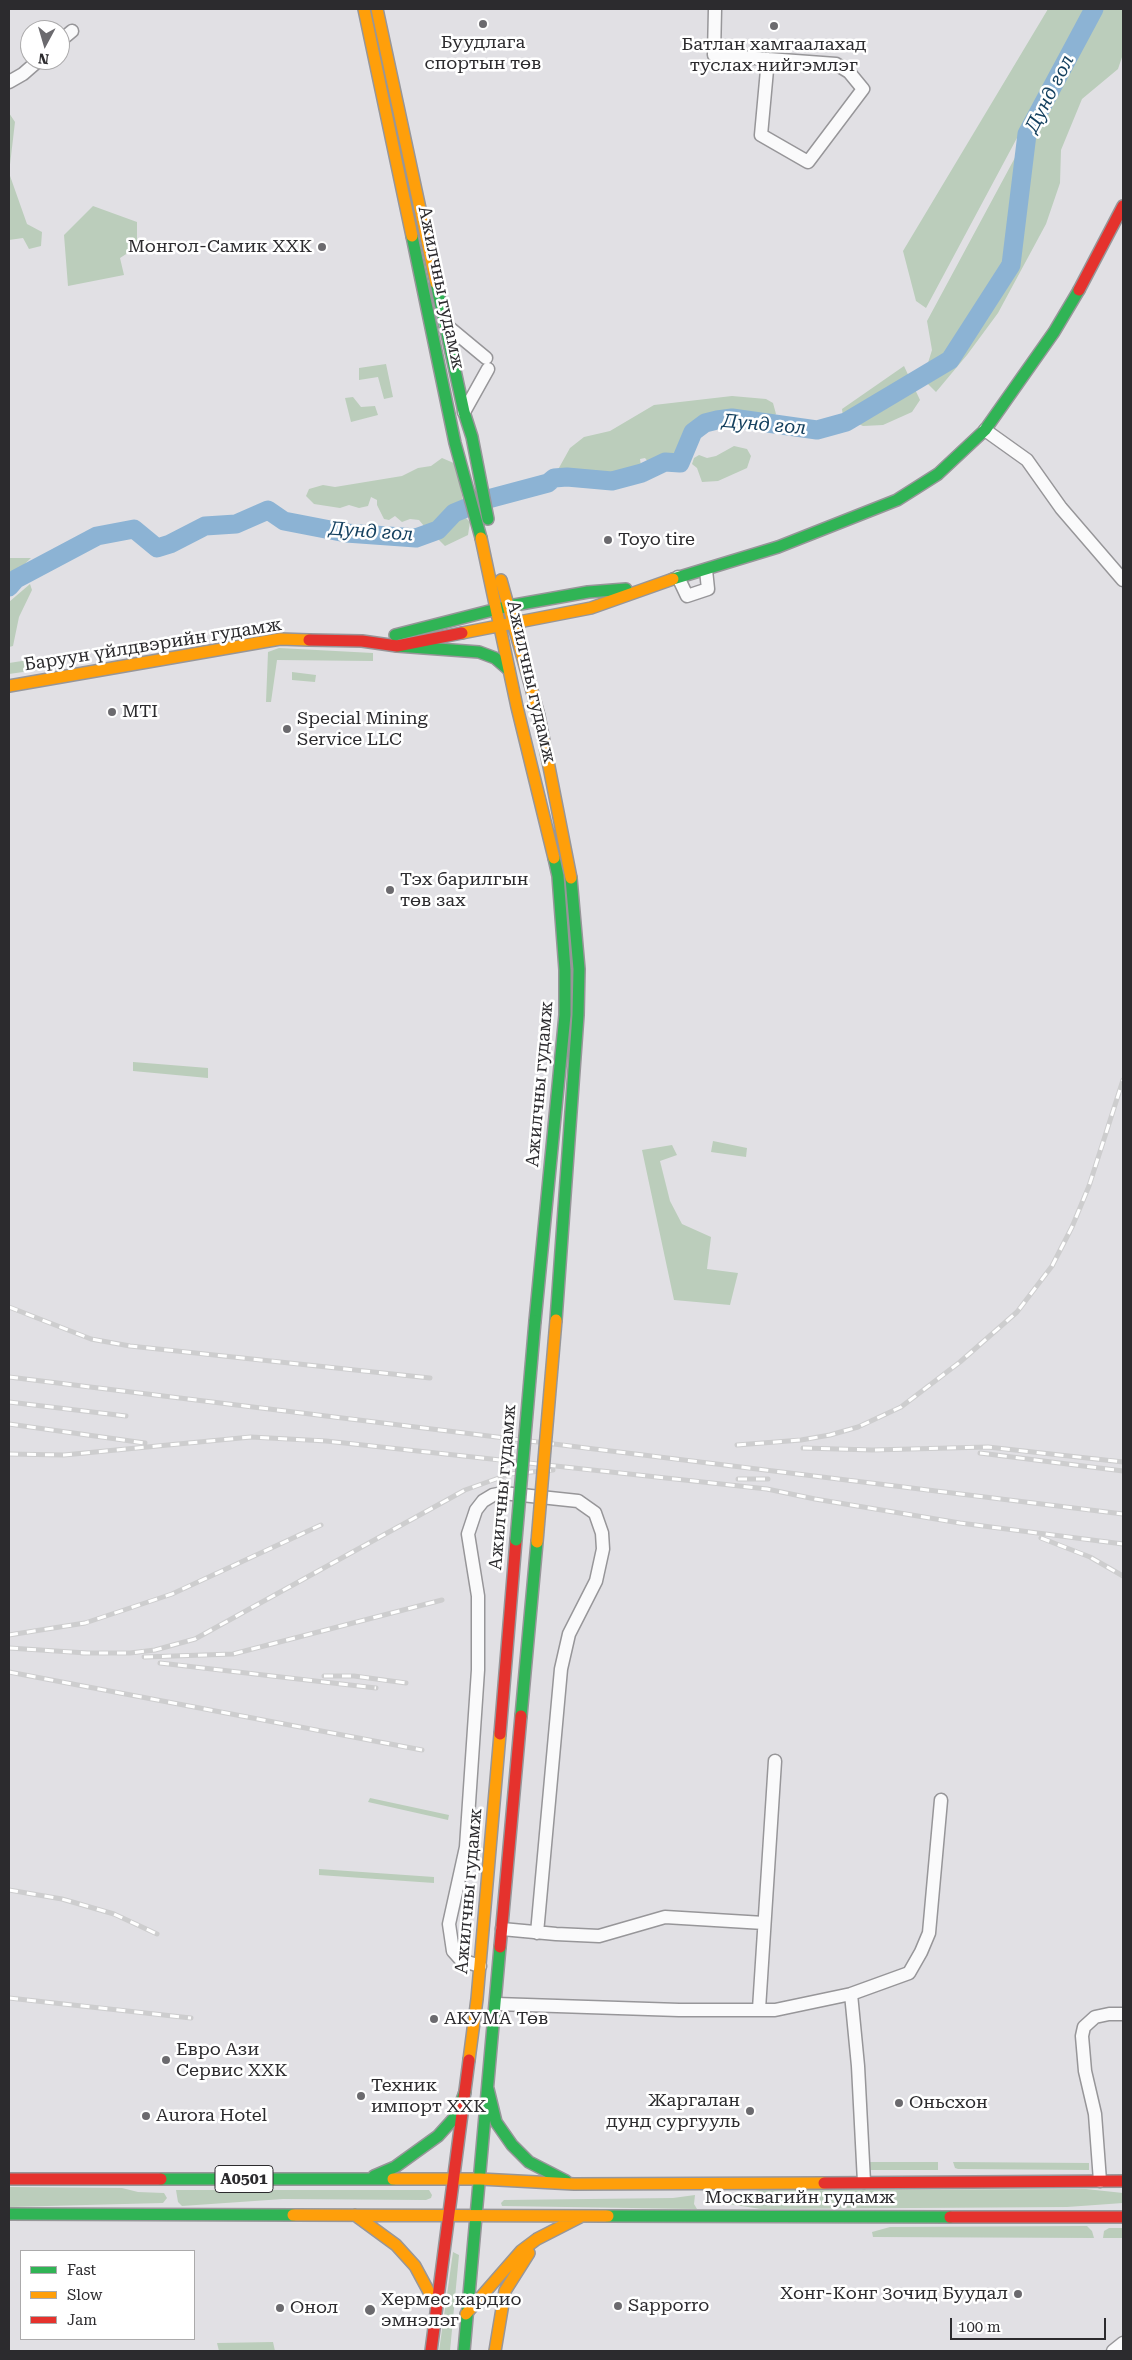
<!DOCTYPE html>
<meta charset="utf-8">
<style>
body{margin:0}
#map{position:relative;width:1132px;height:2360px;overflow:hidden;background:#e1e0e4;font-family:"Roboto Serif",serif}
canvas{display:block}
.frame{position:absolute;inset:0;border:10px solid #2c2b2e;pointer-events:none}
.legend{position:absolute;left:20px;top:2250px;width:175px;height:90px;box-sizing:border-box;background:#fff;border:1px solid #abaaab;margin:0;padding:6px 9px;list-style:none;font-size:15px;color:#2c2b2e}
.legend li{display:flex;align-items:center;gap:10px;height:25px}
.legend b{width:25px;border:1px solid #abaaab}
.north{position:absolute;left:20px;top:20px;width:50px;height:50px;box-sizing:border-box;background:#fff;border:1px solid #abaaab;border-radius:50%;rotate:186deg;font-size:14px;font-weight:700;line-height:20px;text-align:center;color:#2c2b2e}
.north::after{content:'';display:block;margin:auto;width:18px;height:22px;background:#6b6a6e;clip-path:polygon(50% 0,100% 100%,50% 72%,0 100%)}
.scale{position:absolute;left:950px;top:2318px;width:156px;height:22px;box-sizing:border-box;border:2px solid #2c2b2e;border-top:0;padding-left:6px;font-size:15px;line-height:18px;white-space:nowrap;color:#2c2b2e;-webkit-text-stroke:4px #fff;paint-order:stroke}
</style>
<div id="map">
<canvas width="1132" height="2360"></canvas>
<div class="frame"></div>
<ul class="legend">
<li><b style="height:6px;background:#30b455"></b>Fast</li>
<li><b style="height:6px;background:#ff9f0a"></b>Slow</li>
<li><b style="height:6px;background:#e5322d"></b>Jam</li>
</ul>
<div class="north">N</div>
<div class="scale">100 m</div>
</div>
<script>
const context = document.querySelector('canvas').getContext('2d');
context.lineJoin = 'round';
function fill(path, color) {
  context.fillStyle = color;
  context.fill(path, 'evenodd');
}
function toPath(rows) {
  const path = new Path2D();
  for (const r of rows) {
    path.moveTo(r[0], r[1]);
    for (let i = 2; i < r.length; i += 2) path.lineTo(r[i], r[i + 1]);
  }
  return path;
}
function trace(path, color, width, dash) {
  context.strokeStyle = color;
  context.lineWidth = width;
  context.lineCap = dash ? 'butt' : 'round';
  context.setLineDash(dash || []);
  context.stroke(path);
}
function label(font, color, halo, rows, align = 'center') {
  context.font = font + ' "Roboto Serif",serif';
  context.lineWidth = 5;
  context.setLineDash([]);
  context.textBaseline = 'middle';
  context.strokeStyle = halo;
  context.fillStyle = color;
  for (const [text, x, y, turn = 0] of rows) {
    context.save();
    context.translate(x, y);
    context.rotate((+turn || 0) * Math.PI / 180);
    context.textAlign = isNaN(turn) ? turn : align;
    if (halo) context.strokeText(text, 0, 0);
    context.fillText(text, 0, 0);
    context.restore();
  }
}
const green = toPath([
 [1048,9,1086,9,926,308,916,301,903,251],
 [1095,9,1123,9,1123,54,1118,69,1082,99,1061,150,1060,183,1046,224,998,313,967,355,936,392,923,379,932,350,927,321],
 [9,113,15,122,9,173,27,224,42,232,41,246,29,249,23,238,9,240],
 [93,206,137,222,137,247,120,258,124,275,68,286,64,235],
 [386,364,393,397,384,399,378,377,359,380,359,368],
 [904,366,920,400,912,412,883,425,863,426,843,417,842,409],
 [732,396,766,399,773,403,776,414,765,427,753,427,738,422,718,424,702,429,694,438,683,466,664,468,649,463,645,458,640,459,641,466,637,470,625,469,614,478,598,477,573,471,561,485,551,489,542,490,538,495,529,497,522,496,533,485,542,483,543,479,550,479,555,475,570,448,584,437,610,431,654,405],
 [353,397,361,407,375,406,378,415,351,422,345,398],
 [734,446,747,449,751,456,747,468,718,481,702,482,697,468,692,464,694,458,699,455,707,458,716,456],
 [442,458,456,464,463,501,446,510,444,517,431,528,424,526,419,520,410,519,402,522,395,516,389,520,384,519,377,505,377,500,371,497,368,506,359,508,349,505,340,508,314,504,306,496,309,489,323,485,335,487,402,476,418,468,431,466],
 [457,515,465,517,470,522,468,535,445,546,436,537],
 [9,558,31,558,9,579],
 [30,584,32,590,19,617,13,646,9,647,9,602],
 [279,648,373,653,373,661,277,660,271,702,266,702,268,652],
 [35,659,37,670,9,674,9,663],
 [292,672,316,675,315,682,292,680],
 [133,1062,208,1068,208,1078,133,1071],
 [713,1141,747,1148,746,1157,711,1152],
 [672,1145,677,1155,660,1161,670,1201,682,1224,711,1237,707,1269,738,1273,730,1305,674,1300,642,1150],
 [370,1798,449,1815,448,1820,368,1802],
 [319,1869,434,1877,434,1883,319,1875],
 [867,2162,938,2162,938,2170,867,2170],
 [953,2162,1089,2163,1089,2170,958,2169,955,2168],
 [9,2187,122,2188,138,2192,164,2193,167,2198,163,2203,9,2207],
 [1086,2189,1123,2193,1123,2203,1067,2207,761,2209,709,2201,711,2195,737,2195,759,2190],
 [176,2190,429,2190,432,2195,431,2198,426,2200,283,2199,182,2206,178,2202],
 [695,2195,694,2204,697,2209,502,2206,501,2203,504,2200,673,2198],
 [1087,2226,1092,2231,1094,2238,873,2237,872,2232,890,2227],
 [1109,2228,1123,2228,1123,2238,1103,2238,1104,2231],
 [453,2252,459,2255,450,2351,439,2351],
 [273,2342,275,2351,219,2351,217,2343]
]);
const river = toPath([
 [9,587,16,579,97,536,134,529,157,548,170,544,205,526,236,524,268,510,284,521,346,533,416,538,438,530,454,513,488,499,548,483,554,478,567,477,612,481,642,473,665,462,680,463,693,432,705,423,717,420,732,418,817,430,846,422,950,360,1011,265,1027,134,1094,9]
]);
const street = toPath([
 [715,9,714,55,768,59,836,64,849,72,863,89,808,162,761,135,768,59],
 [60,41,72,31],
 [9,82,23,74,39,60],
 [445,324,486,358],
 [464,412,488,369],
 [985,430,1027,460,1061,508,1123,580],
 [678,577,687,596,708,589,706,570],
 [502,1929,556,1934,599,1936,665,1917,764,1923],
 [480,1966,461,1960,453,1951,449,1924,466,1847,478,1670,478,1596,468,1534,476,1510,483,1501,493,1495,503,1493,578,1501,595,1513,602,1533,603,1549,596,1581,569,1634,561,1669,537,1933],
 [851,1994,909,1973,921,1952,929,1933,941,1800],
 [496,2004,679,2010,775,2010,851,1994,858,2066,864,2182],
 [759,2009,775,1761],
 [1100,2181,1095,2114,1085,2071,1082,2036,1084,2027,1095,2017,1109,2014,1123,2014],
 [1113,2351,1123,2343]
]);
const fast = toPath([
 [412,236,455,443,481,538],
 [436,283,464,412,472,437,488,519],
 [673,579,778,547,897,500,938,474,985,430,1054,332,1079,290],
 [395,635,509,606,588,592,626,589],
 [397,646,479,652,495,658,509,670],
 [556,1320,578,1015,579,969,571,878],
 [535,1321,565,1015,565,970,558,876,554,858],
 [521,1716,537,1542],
 [488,2089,496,2122,512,2145,529,2162,566,2181],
 [374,2176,395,2167,438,2136,456,2116,465,2092],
 [161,2179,393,2179],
 [9,2214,293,2215],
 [608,2216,950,2217],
 [464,2351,500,1947]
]);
const slow = toPath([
 [364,9,412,236],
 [377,9,436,283],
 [481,538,517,707,554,858],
 [501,580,539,716,571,878],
 [462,633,591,608,673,579],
 [9,686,280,639,309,640],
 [469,2060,477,1999,500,1734],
 [393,2179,480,2179,574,2184,824,2183],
 [293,2215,608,2216],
 [355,2215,396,2245,415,2266,436,2305],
 [466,2314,521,2251,537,2239,580,2217],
 [495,2351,505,2291,529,2253]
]);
const jam = toPath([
 [1079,290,1123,206],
 [309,640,362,641,397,646,462,633],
 [500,1734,516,1540],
 [500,1947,521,1716],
 [9,2179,161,2179],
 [824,2183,1123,2181],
 [950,2217,1123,2217],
 [431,2351,469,2060]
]);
const rail = toPath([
 [9,1307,91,1339,130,1346,430,1378],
 [9,1377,1123,1514],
 [9,1402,126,1416],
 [9,1424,145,1443],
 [737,1445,801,1440,830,1435,858,1427,901,1407,960,1362,1017,1312,1052,1266,1072,1227,1089,1186,1123,1080],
 [803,1448,872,1450,988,1447,1123,1462],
 [980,1453,1123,1471],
 [9,1454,64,1455,251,1437,326,1441,767,1489,815,1499,960,1523,1123,1544],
 [738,1479,768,1479],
 [1041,1538,1090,1557,1123,1576],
 [9,1635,85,1623,172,1594,321,1525],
 [9,1648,87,1653],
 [81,1653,130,1653,155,1650,195,1639,465,1490,510,1474,553,1470],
 [144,1657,233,1654,442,1600],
 [160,1663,376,1688],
 [9,1672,422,1750],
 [324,1676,354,1676,406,1683],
 [9,1890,62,1899,114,1914,157,1934],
 [9,1998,191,2018]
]);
const fastBridge = toPath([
 [516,1540,535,1321]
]);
const slowBridge = toPath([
 [537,1542,556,1320]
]);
const markers = [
 [483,24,5,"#6b6a6e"],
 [774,26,5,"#6b6a6e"],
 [322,247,5,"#6b6a6e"],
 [608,540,5,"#6b6a6e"],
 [112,712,5,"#6b6a6e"],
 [287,729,5,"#6b6a6e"],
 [390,890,5,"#6b6a6e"],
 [434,2019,5,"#6b6a6e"],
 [166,2060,5,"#6b6a6e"],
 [361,2096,5,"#6b6a6e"],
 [899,2103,5,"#6b6a6e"],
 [750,2111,5,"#6b6a6e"],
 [146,2116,5,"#6b6a6e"],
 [1018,2294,5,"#6b6a6e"],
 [618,2306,5,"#6b6a6e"],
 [280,2308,5,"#6b6a6e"],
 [370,2310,6,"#6b6a6e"]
];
const shields = [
 [244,2179,58]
];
const shieldNames = [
 ["A0501",244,2179]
];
const poiNames = [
 ["Буудлага",483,43,"center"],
 ["спортын төв",483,64,"center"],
 ["Батлан хамгаалахад",774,45,"center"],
 ["туслах нийгэмлэг",774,66,"center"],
 ["Монгол-Самик ХХК",312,247,"right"],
 ["Toyo tire",618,540],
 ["MTI",122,712],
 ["Special Mining",297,719],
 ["Service LLC",297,740],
 ["Тэх барилгын",400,880],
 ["төв зах",400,901],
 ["АКУМА Төв",444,2019],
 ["Евро Ази",176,2050],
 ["Сервис ХХК",176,2071],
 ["Техник",371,2086],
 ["импорт ХХК",371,2107],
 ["Жаргалан",740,2101,"right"],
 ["дунд сургууль",740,2122,"right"],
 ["Оньсхон",909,2103],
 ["Aurora Hotel",156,2116],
 ["Хонг-Kонг 3очид Буудал",1008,2294,"right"],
 ["Хермес кардио",381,2300],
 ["эмнэлэг",381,2321],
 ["Sapporro",628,2306],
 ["Онол",290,2308]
];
const streetNames = [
 ["Ажилчны гудамж",441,288,78],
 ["Баруун үйлдвэрийн гудамж",153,645,-9],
 ["Ажилчны гудамж",531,682,77],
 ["Ажилчны гудамж",540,1084,-85],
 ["Ажилчны гудамж",503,1487,-85],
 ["Ажилчны гудамж",469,1891,-85],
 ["Москвагийн гудамж",800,2198]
];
const waterNames = [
 ["Дунд гол",1050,94,-63],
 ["Дунд гол",764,425,5],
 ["Дунд гол",371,532,4]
];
fill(green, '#bbcdbb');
trace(river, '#8cb3d4', 19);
trace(street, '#979699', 15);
trace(fast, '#979699', 14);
trace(slow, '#979699', 14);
trace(jam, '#979699', 14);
trace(street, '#fafafb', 12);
trace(fast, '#30b455', 11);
trace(slow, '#ff9f0a', 11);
trace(jam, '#e5322d', 11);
trace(rail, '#cdcdce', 5);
trace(rail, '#fff', 3, [9]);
trace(fastBridge, '#979699', 14, []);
trace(slowBridge, '#979699', 14, []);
trace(fastBridge, '#30b455', 11);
trace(slowBridge, '#ff9f0a', 11);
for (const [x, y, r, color] of markers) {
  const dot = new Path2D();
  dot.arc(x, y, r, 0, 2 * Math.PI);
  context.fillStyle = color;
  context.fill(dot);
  trace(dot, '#fff', 2);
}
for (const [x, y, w] of shields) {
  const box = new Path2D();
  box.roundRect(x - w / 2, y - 13.5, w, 27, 4);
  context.fillStyle = '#fff';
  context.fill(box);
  trace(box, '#2c2b2e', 1);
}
label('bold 16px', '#2c2b2e', null, shieldNames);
label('18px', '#2c2b2e', '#fff', poiNames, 'left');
label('18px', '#2c2b2e', '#fff', streetNames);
label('italic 19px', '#14405f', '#fff', waterNames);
</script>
